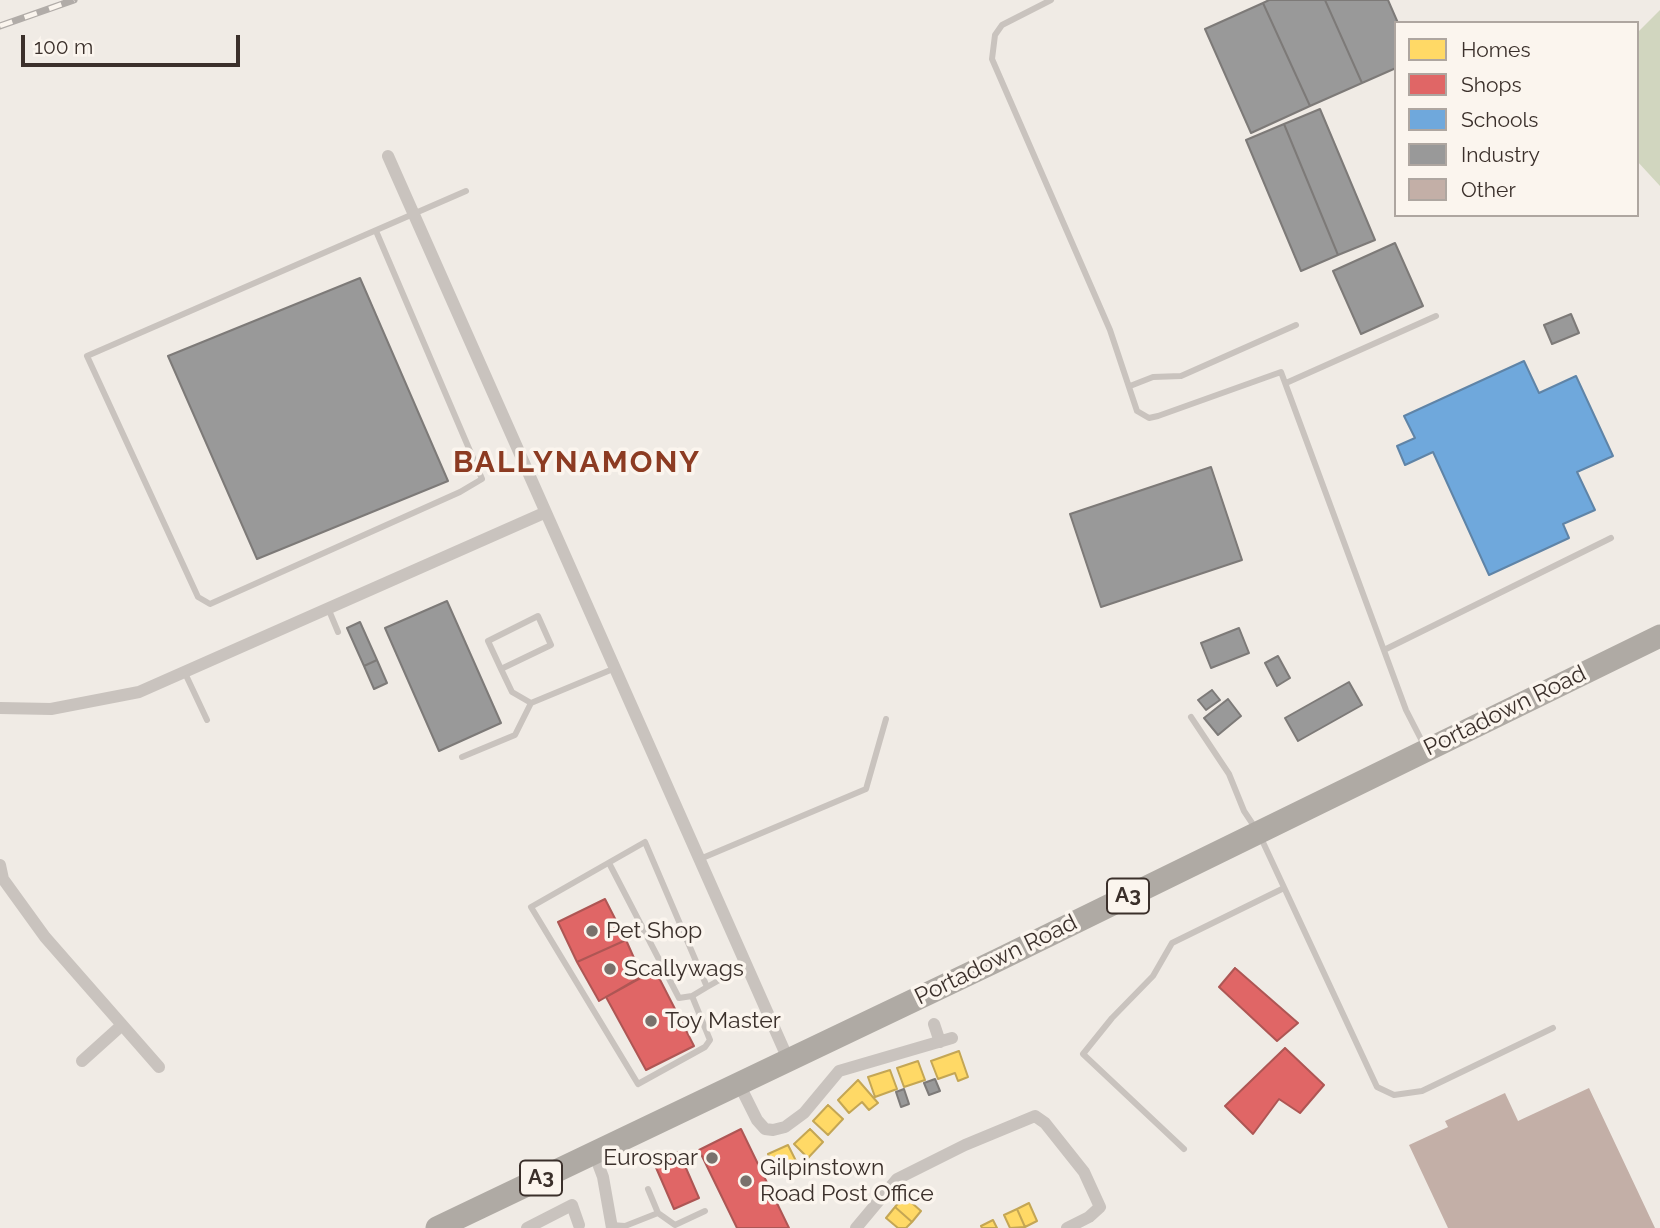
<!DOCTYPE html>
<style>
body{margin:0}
#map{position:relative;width:1660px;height:1228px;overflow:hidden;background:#f0ebe5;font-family:Raleway,sans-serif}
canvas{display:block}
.legend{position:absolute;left:1394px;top:21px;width:245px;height:196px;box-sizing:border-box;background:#fbf5ee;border:2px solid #aea6a0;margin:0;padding:9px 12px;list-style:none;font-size:21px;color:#3b302b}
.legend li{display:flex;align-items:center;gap:14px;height:35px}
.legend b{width:35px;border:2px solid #aea6a0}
.scale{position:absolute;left:21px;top:35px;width:219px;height:32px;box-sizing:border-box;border:4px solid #3b302b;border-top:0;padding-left:9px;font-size:21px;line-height:24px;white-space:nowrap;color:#3b302b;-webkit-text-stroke:5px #fbf5ee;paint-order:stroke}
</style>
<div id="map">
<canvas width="1660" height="1228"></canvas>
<ul class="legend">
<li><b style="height:19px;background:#ffd966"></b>Homes</li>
<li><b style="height:19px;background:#e06666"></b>Shops</li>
<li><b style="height:19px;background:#6fa8dc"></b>Schools</li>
<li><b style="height:19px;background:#999"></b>Industry</li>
<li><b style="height:19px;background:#c3afa7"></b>Other</li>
</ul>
<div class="scale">100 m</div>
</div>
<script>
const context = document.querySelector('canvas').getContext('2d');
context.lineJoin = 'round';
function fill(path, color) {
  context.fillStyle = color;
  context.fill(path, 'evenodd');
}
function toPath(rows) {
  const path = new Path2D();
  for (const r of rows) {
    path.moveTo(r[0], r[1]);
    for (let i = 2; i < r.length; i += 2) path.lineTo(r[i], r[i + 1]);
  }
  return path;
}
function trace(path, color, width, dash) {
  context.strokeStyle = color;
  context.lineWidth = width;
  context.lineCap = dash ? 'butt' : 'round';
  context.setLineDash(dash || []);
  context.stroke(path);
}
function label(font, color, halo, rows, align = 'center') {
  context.font = font + ' Raleway,sans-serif';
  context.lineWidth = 7;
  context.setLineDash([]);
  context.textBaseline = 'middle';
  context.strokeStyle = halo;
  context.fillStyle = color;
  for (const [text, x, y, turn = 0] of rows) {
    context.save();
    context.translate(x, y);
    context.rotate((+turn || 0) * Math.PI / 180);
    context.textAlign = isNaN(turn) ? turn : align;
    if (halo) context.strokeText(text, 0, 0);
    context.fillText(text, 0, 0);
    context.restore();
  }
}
const green = toPath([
 [1660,10,1660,186,1637,161,1637,33]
]);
const homes = toPath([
 [959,1051,968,1077,958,1081,955,1073,938,1079,931,1061,959,1051],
 [918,1061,925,1080,904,1087,897,1068,918,1061],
 [890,1070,897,1089,875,1097,868,1077,890,1070],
 [858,1080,878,1103,869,1110,862,1102,849,1113,838,1100,858,1080],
 [828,1105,843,1119,828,1135,813,1121,828,1105],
 [810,1129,823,1142,808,1158,794,1144,810,1129],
 [788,1145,797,1163,777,1173,768,1154,788,1145],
 [904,1196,921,1211,912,1222,895,1207,904,1196],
 [1029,1203,1037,1221,1025,1227,1017,1209,1029,1203],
 [895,1207,912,1222,906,1228,898,1228,886,1218,895,1207],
 [1017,1209,1025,1227,1010,1228,1004,1215,1017,1209],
 [993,1220,997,1228,982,1228,981,1226,993,1220]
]);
const shops = toPath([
 [605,899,626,940,577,962,558,922,605,899],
 [626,940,642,976,599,1001,577,962,626,940],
 [1235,968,1298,1023,1277,1041,1219,987,1235,968],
 [655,970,694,1046,646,1070,606,997,655,970],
 [1285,1048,1324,1085,1300,1113,1279,1099,1253,1134,1225,1106,1285,1048],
 [741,1129,789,1228,737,1228,699,1150,741,1129],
 [679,1152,699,1198,674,1209,654,1163,679,1152]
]);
const schools = toPath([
 [1524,361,1539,393,1576,376,1613,456,1577,472,1595,510,1563,524,1569,538,1489,575,1433,452,1405,465,1397,446,1415,438,1404,416,1524,361]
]);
const industry = toPath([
 [1269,0,1325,0,1362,83,1310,106,1263,3,1269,0],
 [1325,0,1388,0,1398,23,1396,68,1362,83,1325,0],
 [1263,3,1310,106,1251,133,1205,29,1263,3],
 [1320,109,1375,240,1338,255,1284,124,1320,109],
 [1284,124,1338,255,1301,271,1246,140,1284,124],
 [1395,243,1423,306,1361,334,1333,271,1395,243],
 [360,278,448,481,257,559,168,356,360,278],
 [1571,314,1579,333,1552,344,1544,325,1571,314],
 [1211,467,1242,560,1101,607,1070,514,1211,467],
 [447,601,501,723,439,751,385,628,447,601],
 [360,622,377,660,364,666,347,628,360,622],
 [1239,628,1249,653,1211,668,1201,643,1239,628],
 [1278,656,1290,678,1277,686,1265,663,1278,656],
 [377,660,387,683,374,689,364,666,377,660],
 [1349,682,1362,705,1298,741,1285,718,1349,682],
 [1212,690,1220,700,1206,710,1198,700,1212,690],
 [1228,699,1241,716,1218,735,1204,718,1228,699],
 [935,1079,940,1091,929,1095,924,1083,935,1079],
 [904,1089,909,1104,901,1107,896,1092,904,1089]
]);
const building = toPath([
 [1589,1088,1655,1228,1448,1228,1409,1145,1448,1127,1445,1121,1505,1093,1518,1121]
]);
const lane = toPath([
 [1051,0,1002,25,995,35,992,59,1110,330,1137,411,1149,418,1158,416,1281,372,1406,710,1425,747],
 [376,231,482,479,460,492,210,604,198,597,87,356,466,191],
 [1286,383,1436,316],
 [1130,386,1153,377,1181,376,1296,325],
 [328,608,338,632],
 [1384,650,1611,538],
 [501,669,551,645,538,616,488,641,501,669,512,692,531,703,613,669],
 [184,671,207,720],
 [1191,717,1229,774,1244,811,1256,829],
 [462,757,515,735,531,703],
 [1261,838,1377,1087,1394,1095,1422,1091,1553,1028],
 [700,859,866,789,886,719],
 [609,863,679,998,692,996],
 [707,987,692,996,710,1040,705,1047,638,1084,531,907,645,842,707,987,746,965],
 [1184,1149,1083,1054,1112,1018,1153,976,1172,943,1284,888],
 [648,1189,658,1213,675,1225,705,1211],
 [611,1225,625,1226,658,1213]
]);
const street = toPath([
 [388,156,788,1059],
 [0,708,51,709,139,692,544,513],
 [0,865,3,879,45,937,159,1067],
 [934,1024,940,1042],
 [82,1061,122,1025],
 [738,1082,757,1120,765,1129,773,1130,785,1127,804,1113,839,1071,952,1038],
 [594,1153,603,1177,612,1228],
 [527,1228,572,1205,579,1225],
 [856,1228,897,1179,965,1145,1035,1116,1045,1123,1084,1172,1100,1207,1089,1217,1067,1228]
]);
const highway = toPath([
 [437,1228,996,961,1660,636]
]);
const rail = toPath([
 [0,26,74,0]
]);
const markers = [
 [592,931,7,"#7a716c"],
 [610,969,7,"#7a716c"],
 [651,1021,7,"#7a716c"],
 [712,1158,7,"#7a716c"],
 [746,1181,7,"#7a716c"]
];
const shields = [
 [1128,896,42],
 [541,1178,42]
];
const shieldNames = [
 ["A3",1128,896],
 ["A3",541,1178]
];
const streetNames = [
 ["Portadown Road",1505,711,-26],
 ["Portadown Road",996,960,-26]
];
const poiNames = [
 ["Pet Shop",606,931],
 ["Scallywags",624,969],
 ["Toy Master",665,1021],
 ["Eurospar",698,1158,"right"],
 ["Gilpinstown",760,1168],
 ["Road Post Office",760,1194]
];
const districtNames = [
 ["BALLYNAMONY",577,463]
];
fill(green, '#d1d6bf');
fill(homes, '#ffd966');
trace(homes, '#c4a654', 2);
fill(shops, '#e06666');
trace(shops, '#ae5654', 2);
fill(schools, '#6fa8dc');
trace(schools, '#5f84a7', 2);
fill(industry, '#999');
trace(industry, '#7d7a78', 2);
fill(building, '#c3afa7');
trace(lane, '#c9c3be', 6);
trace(street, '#c9c3be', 12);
trace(highway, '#afaaa4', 23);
trace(rail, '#b1aca8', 7);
trace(rail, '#fbf5ee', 4.5, [13]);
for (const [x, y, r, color] of markers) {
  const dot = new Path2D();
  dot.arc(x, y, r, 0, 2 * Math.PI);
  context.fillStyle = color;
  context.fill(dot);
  trace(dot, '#fbf5ee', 2.5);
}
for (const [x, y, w] of shields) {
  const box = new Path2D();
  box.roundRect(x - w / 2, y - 17.5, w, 35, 5);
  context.fillStyle = '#fbf5ee';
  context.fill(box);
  trace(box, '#3b302b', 2);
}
label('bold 21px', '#3b302b', null, shieldNames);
label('23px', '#3b302b', '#fbf5ee', streetNames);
label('23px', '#3b302b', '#fbf5ee', poiNames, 'left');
context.letterSpacing = '2px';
label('bold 30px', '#8c3b22', '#fbf5ee', districtNames);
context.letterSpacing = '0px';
</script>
